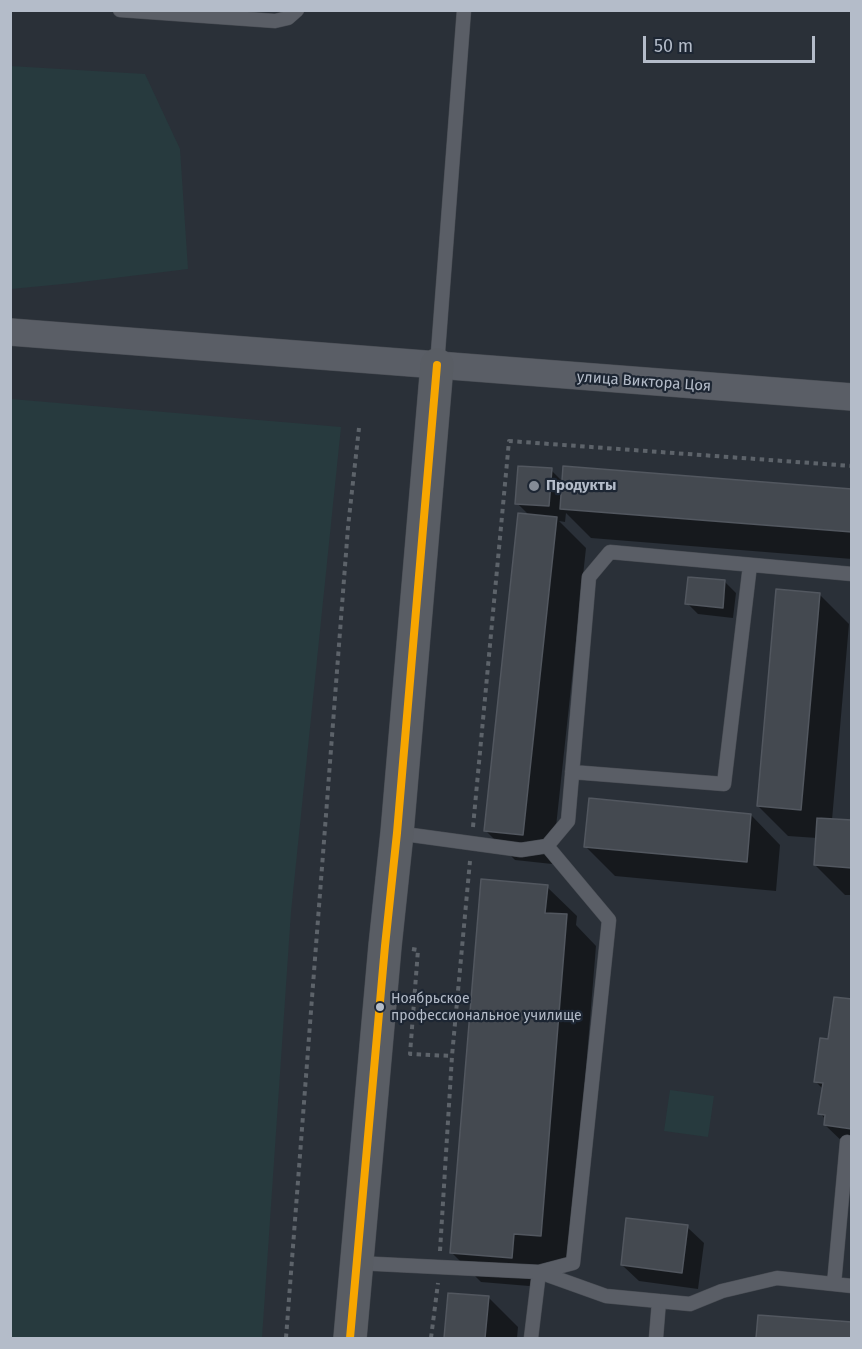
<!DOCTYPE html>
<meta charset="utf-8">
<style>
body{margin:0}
#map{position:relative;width:862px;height:1349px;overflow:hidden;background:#2a3038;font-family:"Fira Sans",sans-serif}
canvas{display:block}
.frame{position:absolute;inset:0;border:12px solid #b4bcc9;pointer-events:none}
.scale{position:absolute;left:643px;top:36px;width:172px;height:27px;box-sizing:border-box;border:3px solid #b4bcc9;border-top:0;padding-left:8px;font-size:18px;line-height:21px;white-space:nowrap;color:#b4bcc9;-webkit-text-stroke:4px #1d2633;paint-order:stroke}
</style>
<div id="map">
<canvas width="862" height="1349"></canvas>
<div class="frame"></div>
<div class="scale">50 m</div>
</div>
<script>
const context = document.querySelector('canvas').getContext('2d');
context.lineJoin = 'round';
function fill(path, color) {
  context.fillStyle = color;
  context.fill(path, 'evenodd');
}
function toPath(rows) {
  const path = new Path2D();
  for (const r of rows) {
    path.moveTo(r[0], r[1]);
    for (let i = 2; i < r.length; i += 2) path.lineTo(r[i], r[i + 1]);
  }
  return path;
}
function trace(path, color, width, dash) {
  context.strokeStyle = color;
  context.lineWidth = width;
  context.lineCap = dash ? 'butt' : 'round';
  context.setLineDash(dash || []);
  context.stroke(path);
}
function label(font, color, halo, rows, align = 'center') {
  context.font = font + ' "Fira Sans",sans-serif';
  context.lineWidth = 4.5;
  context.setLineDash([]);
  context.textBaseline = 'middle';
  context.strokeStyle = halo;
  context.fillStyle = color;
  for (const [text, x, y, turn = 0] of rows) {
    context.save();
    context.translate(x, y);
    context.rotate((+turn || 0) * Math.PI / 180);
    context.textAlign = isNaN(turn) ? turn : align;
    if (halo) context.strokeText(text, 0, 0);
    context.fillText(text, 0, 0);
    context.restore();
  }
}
const green = toPath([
 [10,66,145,74,180,149,188,269,73,283,11,289],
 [11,399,341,427,291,912,262,1338,11,1338],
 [670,1090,714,1096,708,1137,664,1131]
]);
const shadow = toPath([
 [551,470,563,482,852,490,852,559,591,538,566,513,565,522,559,521,586,548,552,864,515,860,485,830,530,516,517,503],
 [725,582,736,593,733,618,698,614,687,603],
 [819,594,849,624,832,820,852,822,852,895,845,895,815,865,817,838,788,836,758,806],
 [751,815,780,845,776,891,615,876,585,846],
 [547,887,577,916,576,925,596,946,570,1265,543,1263,541,1287,481,1282,451,1252],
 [852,1001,852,1147,847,1146,825,1125,826,1120,820,1113,823,1089,815,1081,829,1041],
 [687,1227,704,1243,698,1289,639,1281,622,1265],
 [449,1295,488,1297,518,1327,517,1338,445,1338],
 [759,1317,852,1324,852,1338,758,1338]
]);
const building = toPath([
 [518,466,552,468,549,506,515,504,518,466],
 [563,466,852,489,852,532,560,509,563,466],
 [518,513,557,517,523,835,484,831,518,513],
 [688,577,725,580,723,608,685,604,688,577],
 [776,589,820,593,801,810,757,806,776,589],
 [589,798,751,814,747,862,584,847,589,798],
 [817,818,852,820,852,868,814,865,817,818],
 [481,879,548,885,545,913,567,914,541,1236,514,1234,512,1258,450,1253,481,879],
 [834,997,852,999,852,1129,824,1125,825,1115,818,1114,823,1083,814,1082,820,1038,828,1039,834,997],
 [626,1218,688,1225,682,1273,621,1265,626,1218],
 [448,1293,489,1296,485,1338,444,1338,448,1293],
 [758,1315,852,1322,852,1338,756,1338,758,1315]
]);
const path = toPath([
 [473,827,509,441,852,466],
 [412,949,418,950,410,1054,452,1056],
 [440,1251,452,1056,470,861],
 [286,1338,348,527,359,428],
 [431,1338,438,1283]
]);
const lane = toPath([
 [120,10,275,21,288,18,297,10],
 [437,365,464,10],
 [572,772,724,784,750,565],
 [397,833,521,850,547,846,568,821,589,577,610,552,852,574],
 [547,846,609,920,573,1263,539,1272,606,1296,690,1304,722,1291,777,1278,852,1286],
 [357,1263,539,1272,531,1338],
 [834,1284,847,1142],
 [656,1338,659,1301]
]);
const street = toPath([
 [10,332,852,397]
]);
const secondary = toPath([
 [350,1338,385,946,397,833,437,365]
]);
const bus1 = toPath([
 [350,1338,385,946,397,833,437,365]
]);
const markers = [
 [534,486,6,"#848b96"],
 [380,1007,5,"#b4bcc9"]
];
const busNames = [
 ["Ноябрьское",391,999],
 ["профессиональное училище",391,1016]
];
const streetNames = [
 ["улица Виктора Цоя",644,382,4]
];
const poiNames = [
 ["Продукты",546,486]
];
fill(green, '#273a3e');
fill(shadow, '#0007');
fill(building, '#444950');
trace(building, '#52575f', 1.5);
trace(lane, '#484c53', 15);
trace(street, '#484c53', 28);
trace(secondary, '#484c53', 34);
trace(path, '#5d636a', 4, [4.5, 4.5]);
trace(lane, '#5a5e66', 14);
trace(street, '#5a5e66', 27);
trace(secondary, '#595d64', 33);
trace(bus1, '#f7a600', 8);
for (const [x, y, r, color] of markers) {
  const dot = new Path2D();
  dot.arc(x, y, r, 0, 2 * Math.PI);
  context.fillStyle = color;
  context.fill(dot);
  trace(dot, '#1d2633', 2);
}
label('14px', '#b4bcc9', '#1d2633', busNames, 'left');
label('15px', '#b4bcc9', '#1d2633', streetNames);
label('bold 15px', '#b4bcc9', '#1d2633', poiNames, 'left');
</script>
